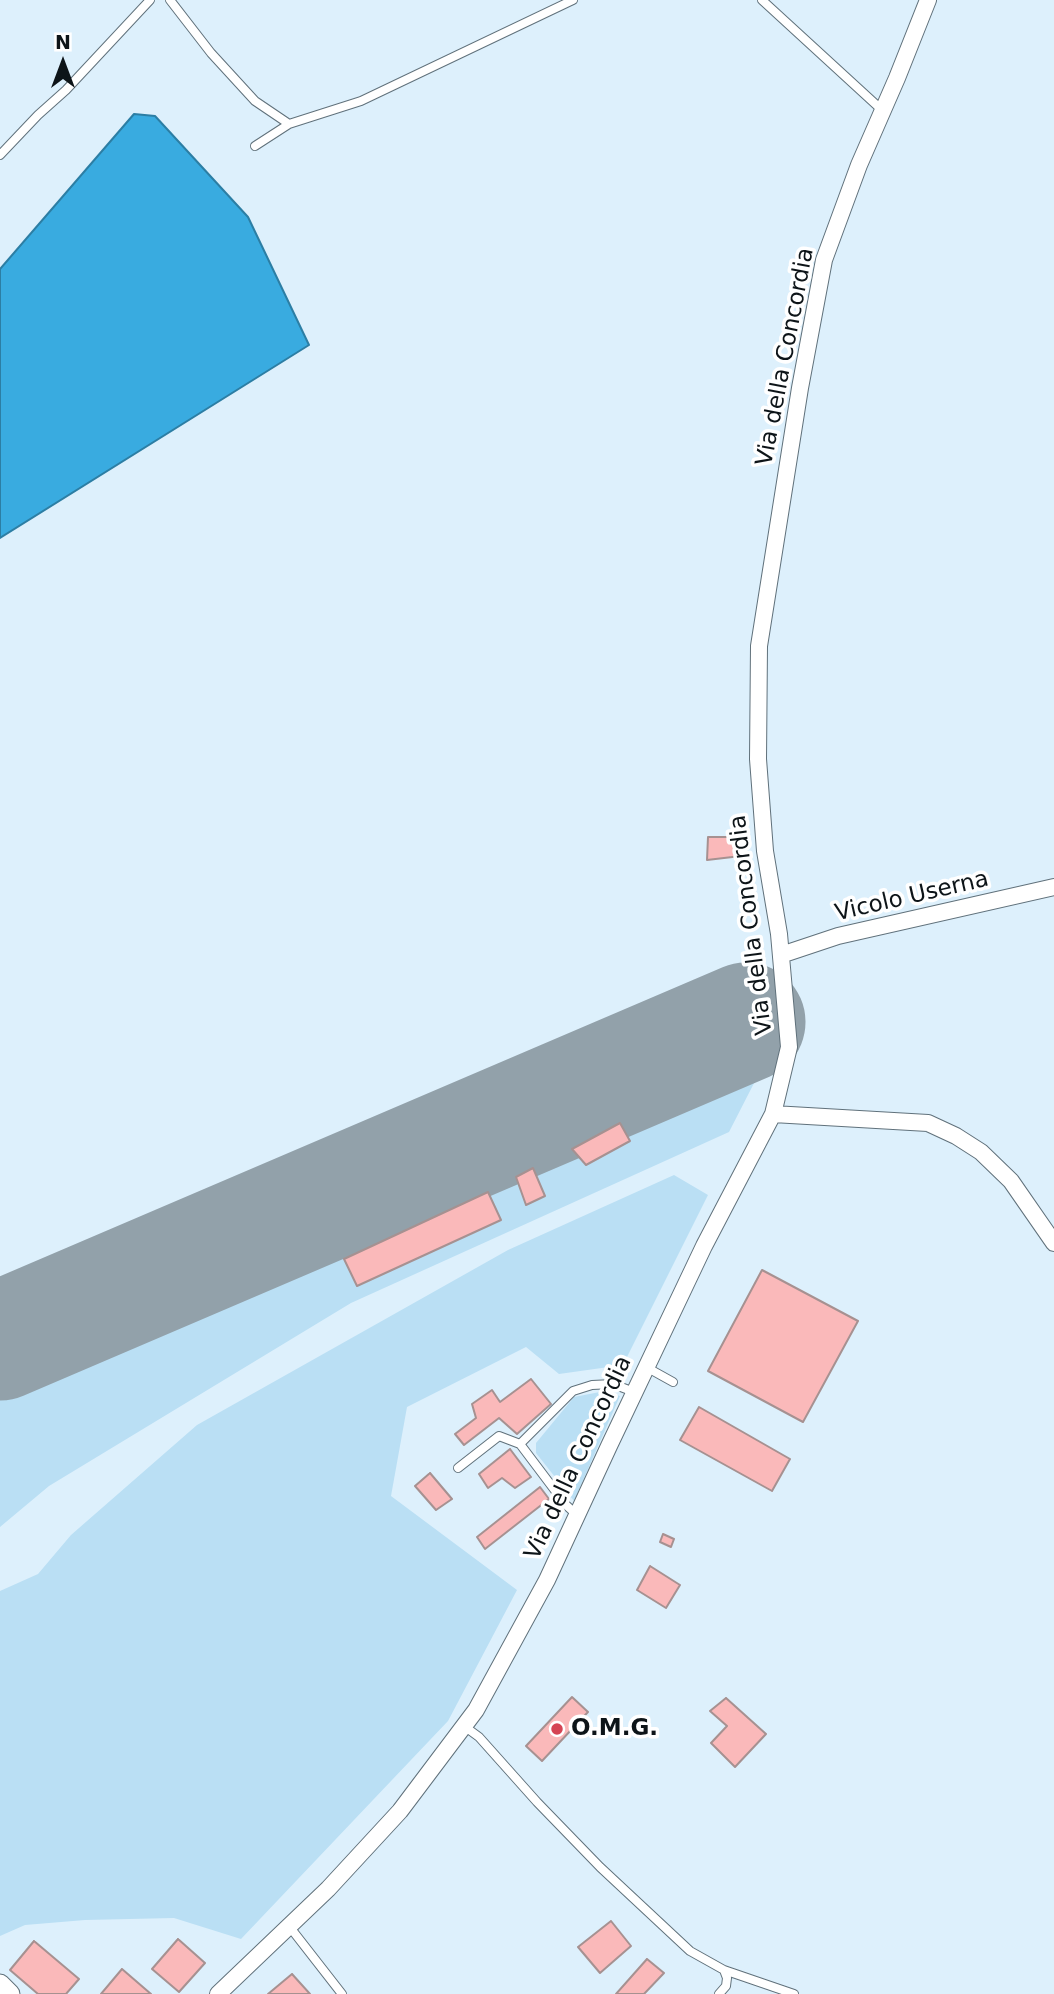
<!DOCTYPE html>
<style>
body{margin:0}
#map{position:relative;width:1054px;height:1994px;overflow:hidden;background:#ddf0fc;font-family:"DejaVu Sans",sans-serif}
canvas{display:block}
.north{position:absolute;left:28px;top:28px;width:70px;height:70px;-webkit-text-stroke:5px #fff;paint-order:stroke;rotate:0deg;font-size:19px;font-weight:700;line-height:28px;text-align:center;color:#0d1418}
.north::after{content:'';display:block;margin:auto;width:24px;height:32px;background:#0d1418;clip-path:polygon(50% 0,100% 100%,50% 72%,0 100%)}
</style>
<div id="map">
<canvas width="1054" height="1994"></canvas>
<div class="north">N</div>
</div>
<script>
const context = document.querySelector('canvas').getContext('2d');
context.lineJoin = 'round';
function fill(path, color) {
  context.fillStyle = color;
  context.fill(path, 'evenodd');
}
function toPath(rows) {
  const path = new Path2D();
  for (const r of rows) {
    path.moveTo(r[0], r[1]);
    for (let i = 2; i < r.length; i += 2) path.lineTo(r[i], r[i + 1]);
  }
  return path;
}
function trace(path, color, width, dash) {
  context.strokeStyle = color;
  context.lineWidth = width;
  context.lineCap = dash ? 'butt' : 'round';
  context.setLineDash(dash || []);
  context.stroke(path);
}
function label(font, color, halo, rows, align = 'center') {
  context.font = font + ' "DejaVu Sans",sans-serif';
  context.lineWidth = 7;
  context.setLineDash([]);
  context.textBaseline = 'middle';
  context.strokeStyle = halo;
  context.fillStyle = color;
  for (const [text, x, y, turn = 0] of rows) {
    context.save();
    context.translate(x, y);
    context.rotate((+turn || 0) * Math.PI / 180);
    context.textAlign = isNaN(turn) ? turn : align;
    if (halo) context.strokeText(text, 0, 0);
    context.fillText(text, 0, 0);
    context.restore();
  }
}
const green = toPath([
 [760,978,772,1048,729,1132,351,1303,49,1486,0,1527,0,1306],
 [674,1175,708,1195,623,1365,559,1374,526,1347,407,1407,391,1496,517,1590,448,1721,241,1939,174,1918,85,1920,25,1925,0,1936,0,1591,38,1574,71,1535,197,1425,508,1250],
 [605,1391,620,1396,574,1501,536,1453,536,1443,574,1397]
]);
const water = toPath([
 [134,114,155,116,248,217,309,345,0,538,0,269,134,114]
]);
const runway = toPath([
 [0,1341,746,1022]
]);
const building = toPath([
 [708,837,738,837,741,856,707,860,708,837],
 [620,1123,630,1141,586,1165,572,1149,620,1123],
 [533,1168,545,1196,526,1205,516,1177,533,1168],
 [488,1192,501,1220,357,1286,344,1259,488,1192],
 [762,1270,858,1321,803,1422,708,1371,762,1270],
 [531,1379,551,1404,517,1434,499,1418,464,1445,455,1434,476,1418,472,1404,492,1390,500,1402,531,1379],
 [699,1407,790,1459,772,1491,680,1440,699,1407],
 [510,1449,531,1477,515,1488,502,1478,488,1488,479,1474,510,1449],
 [430,1473,452,1499,436,1510,415,1486,430,1473],
 [540,1487,549,1499,485,1549,477,1537,540,1487],
 [663,1534,674,1539,671,1547,660,1542,663,1534],
 [650,1566,680,1585,666,1608,637,1590,650,1566],
 [572,1697,588,1712,542,1761,526,1746,572,1697],
 [726,1698,766,1734,735,1767,711,1743,727,1726,710,1711,726,1698],
 [611,1921,631,1946,600,1973,578,1947,611,1921],
 [178,1939,205,1963,179,1992,152,1969,178,1939],
 [34,1941,79,1979,66,1994,38,1994,10,1970,34,1941],
 [647,1959,664,1973,644,1994,616,1994,647,1959],
 [122,1969,151,1994,101,1994,122,1969],
 [292,1974,310,1994,268,1994,292,1974]
]);
const service = toPath([
 [170,0,211,53,255,101,289,124,361,101,573,0],
 [762,0,883,111],
 [255,146,289,124],
 [0,155,38,115,66,90,150,0],
 [646,1367,673,1382],
 [520,1444,566,1505,577,1515],
 [458,1468,499,1436,520,1444,573,1391,592,1385,613,1384,634,1392],
 [464,1726,479,1737,537,1802,600,1867,690,1951,724,1970,727,1978,726,1986,719,1994],
 [289,1926,342,1994],
 [724,1970,794,1994]
]);
const minor = toPath([
 [781,955,838,936,1054,887],
 [773,1114,928,1123,956,1136,981,1152,1011,1181,1054,1243],
 [218,1994,328,1889,400,1811,476,1710,547,1580,609,1446,704,1246,773,1114,789,1047,779,934,765,851,758,759,759,646,800,388,824,260,859,165,897,78,928,0]
]);
const tertiary = toPath([
 [0,1984,10,1994]
]);
const markers = [
 [557,1729,7,"#d54454"]
];
const streetNames = [
 ["Via della Concordia",786,357,-79],
 ["Vicolo Userna",912,897,-13],
 ["Via della Concordia",752,925,-97],
 ["Via della Concordia",579,1458,-65]
];
const poiNames = [
 ["O.M.G.",571,1729]
];
fill(green, '#badff4');
fill(water, '#39abe0');
trace(water, '#2c7ea4', 2);
trace(runway, '#92a1aa', 119);
fill(building, '#fab9ba');
trace(building, '#a69191', 2);
trace(service, '#60717b', 10);
trace(minor, '#60717b', 18);
trace(tertiary, '#60717b', 21);
trace(service, '#fff', 8);
trace(minor, '#fff', 16);
trace(tertiary, '#fff', 19);
for (const [x, y, r, color] of markers) {
  const dot = new Path2D();
  dot.arc(x, y, r, 0, 2 * Math.PI);
  context.fillStyle = color;
  context.fill(dot);
  trace(dot, '#fff', 2.5);
}
label('23px', '#0d1418', '#fff', streetNames);
label('bold 23px', '#0d1418', '#fff', poiNames, 'left');
</script>
